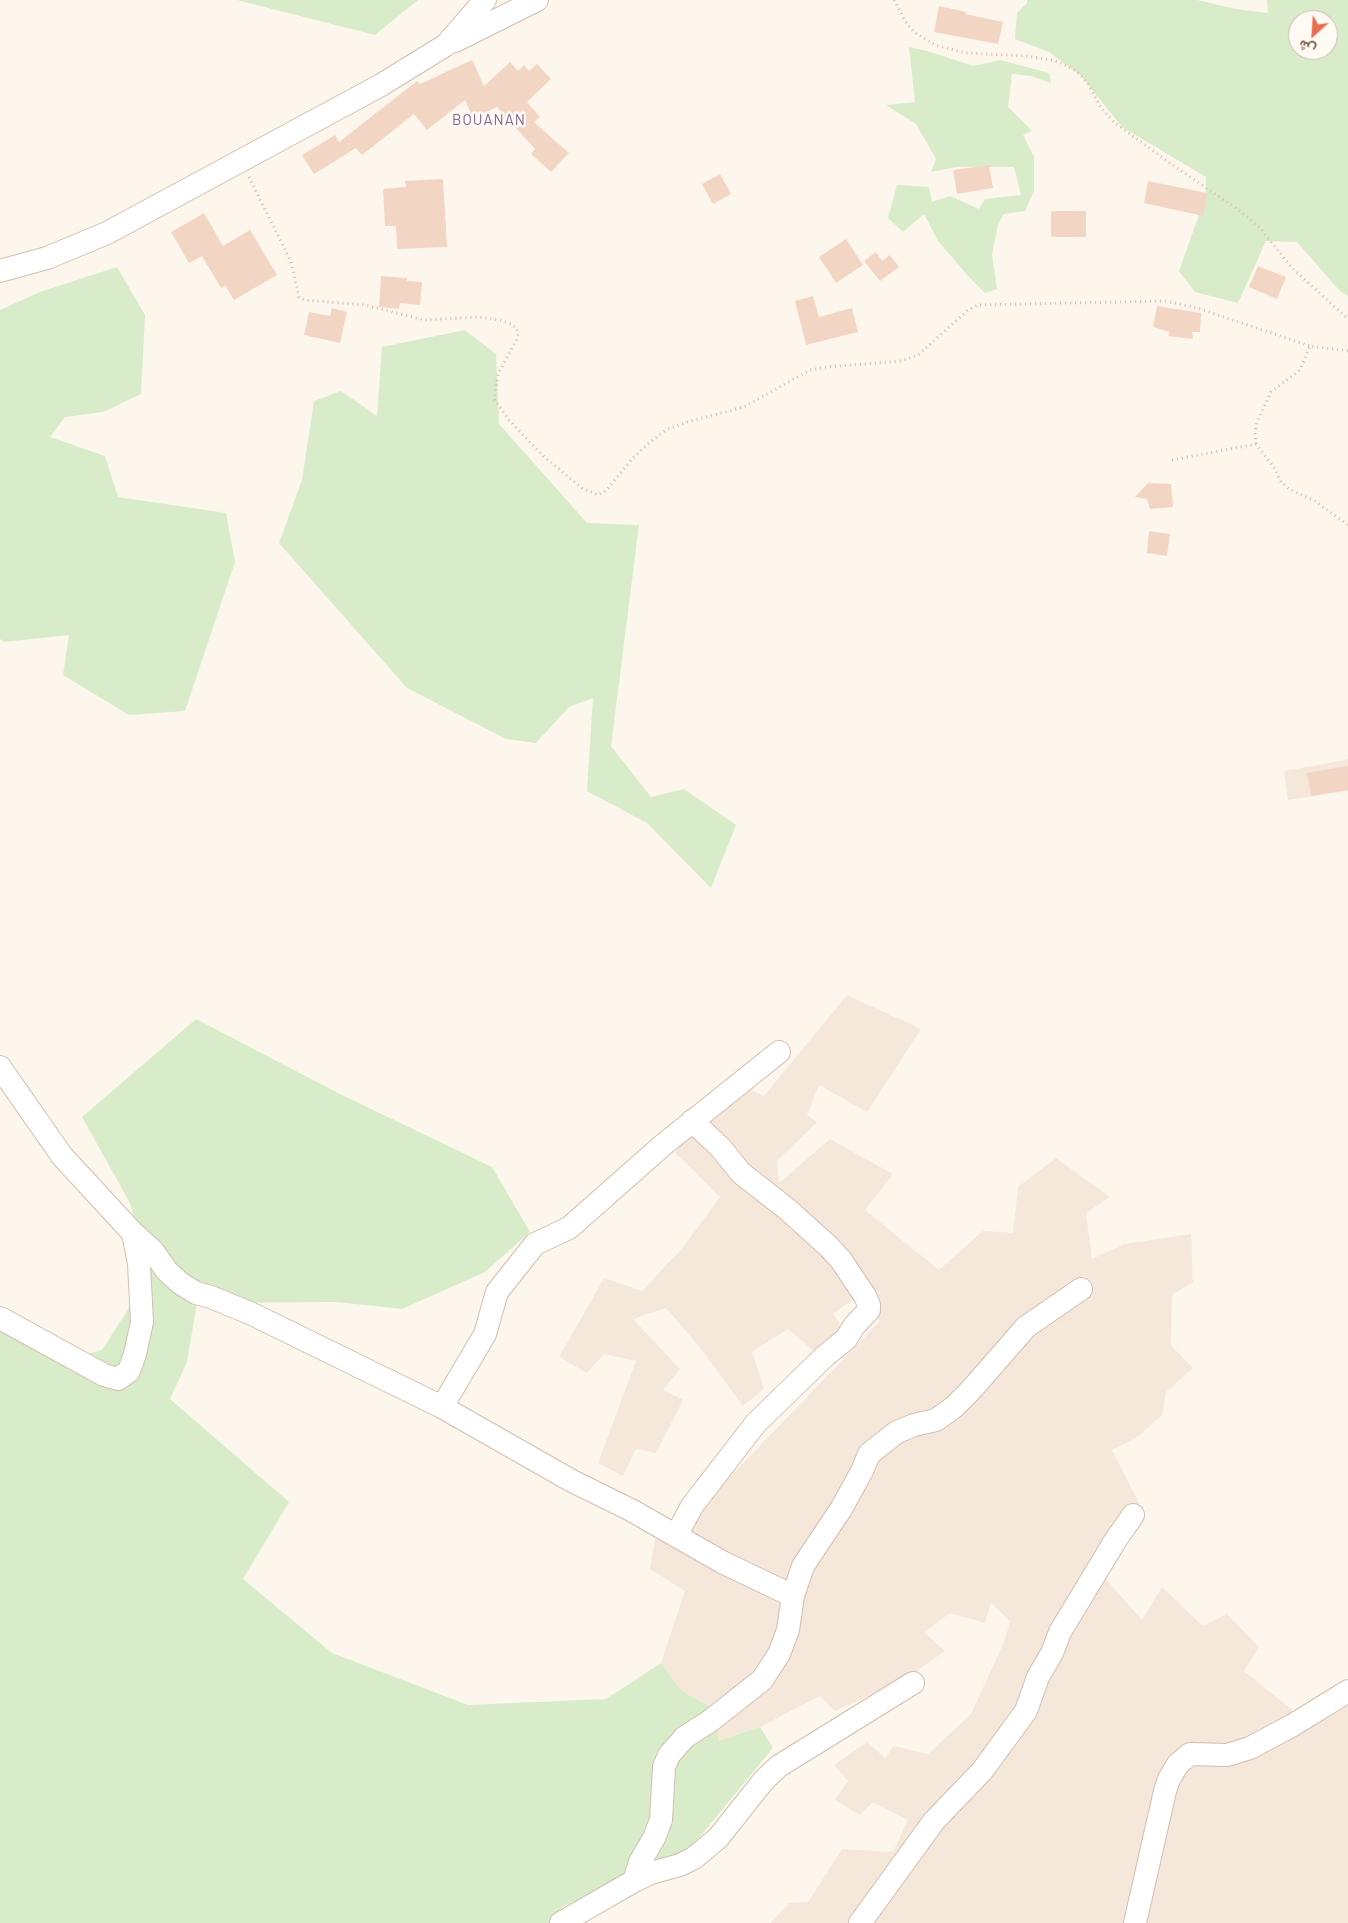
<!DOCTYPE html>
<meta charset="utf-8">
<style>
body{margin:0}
#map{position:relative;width:1348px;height:1923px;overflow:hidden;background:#fdf6ec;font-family:Barlow,Vazirmatn,sans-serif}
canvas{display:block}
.north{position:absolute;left:1288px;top:10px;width:50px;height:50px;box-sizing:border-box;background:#fffaf3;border:1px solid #cabbb1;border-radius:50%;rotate:206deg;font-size:14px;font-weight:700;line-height:20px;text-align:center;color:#7a5c4d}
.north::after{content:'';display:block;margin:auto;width:18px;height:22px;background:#e76f51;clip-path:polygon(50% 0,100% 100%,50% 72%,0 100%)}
</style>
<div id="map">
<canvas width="1348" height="1923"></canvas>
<div class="north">ش</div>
</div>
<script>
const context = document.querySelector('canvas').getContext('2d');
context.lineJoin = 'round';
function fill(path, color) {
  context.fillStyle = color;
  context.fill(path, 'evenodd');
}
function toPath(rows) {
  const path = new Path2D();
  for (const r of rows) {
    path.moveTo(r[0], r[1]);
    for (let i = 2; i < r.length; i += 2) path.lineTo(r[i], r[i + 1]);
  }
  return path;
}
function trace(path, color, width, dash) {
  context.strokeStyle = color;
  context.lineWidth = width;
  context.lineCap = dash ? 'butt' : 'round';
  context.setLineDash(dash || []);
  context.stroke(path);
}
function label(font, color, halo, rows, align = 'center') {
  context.font = font + ' Barlow,sans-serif';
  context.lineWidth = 5;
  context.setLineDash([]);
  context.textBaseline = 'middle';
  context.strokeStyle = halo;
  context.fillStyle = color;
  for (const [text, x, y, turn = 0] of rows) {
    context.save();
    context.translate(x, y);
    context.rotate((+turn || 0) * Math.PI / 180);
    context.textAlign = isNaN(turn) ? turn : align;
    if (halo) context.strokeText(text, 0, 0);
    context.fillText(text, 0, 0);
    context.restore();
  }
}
const residential = toPath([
 [1348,758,1348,791,1288,800,1284,771,1345,760],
 [847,995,921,1029,867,1112,819,1085,807,1115,817,1122,777,1161,779,1183,830,1139,893,1174,865,1210,939,1270,983,1231,1013,1233,1018,1187,1056,1158,1110,1197,1086,1213,1092,1259,1124,1244,1191,1234,1193,1282,1172,1295,1171,1345,1193,1368,1166,1392,1162,1415,1137,1437,1112,1450,1143,1510,1105,1578,1142,1620,1162,1587,1203,1626,1227,1614,1259,1647,1244,1671,1295,1712,1348,1702,1348,1923,771,1923,789,1903,808,1902,842,1849,893,1852,908,1820,873,1802,860,1815,835,1800,848,1781,834,1765,867,1742,885,1758,894,1746,928,1754,971,1714,1004,1642,1010,1621,991,1603,985,1623,950,1613,924,1632,945,1651,904,1680,835,1711,820,1696,760,1727,718,1741,719,1712,682,1691,661,1663,685,1591,650,1569,657,1529,699,1509,880,1321,856,1297,833,1314,847,1333,815,1352,788,1329,752,1352,764,1389,743,1406,698,1345,666,1308,633,1319,680,1369,663,1390,683,1400,656,1453,636,1449,623,1476,598,1463,636,1361,604,1354,587,1373,559,1357,604,1278,642,1291,684,1246,720,1197,675,1153,728,1079,764,1096]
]);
const green = toPath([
 [237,0,418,0,375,35],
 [1027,0,1197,0,1236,9,1268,13,1267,0,1348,0,1348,296,1339,290,1297,242,1266,241,1238,303,1195,292,1179,271,1206,195,1206,177,1122,127,1081,76,1049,52,1015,39,1017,13,1027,3],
 [1298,20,1328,20,1328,50,1298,50],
 [909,47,927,51,974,66,1000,60,1049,73,1051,83,1031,76,1012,74,1008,107,1032,131,1023,135,1034,157,1034,191,1025,211,1004,214,998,225,992,254,997,289,985,293,969,277,938,241,924,214,903,232,888,218,897,185,929,187,932,202,950,196,979,209,985,199,1021,195,1014,167,956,167,931,172,936,159,916,124,886,105,915,102],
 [117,267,145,315,141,394,103,412,65,417,50,437,105,456,118,497,226,513,235,562,185,711,129,715,63,675,69,635,4,642,0,639,0,310,40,292],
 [465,330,496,354,499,424,587,523,639,525,611,746,651,797,684,789,736,825,711,888,647,823,587,791,593,698,569,707,536,743,506,739,407,688,279,543,302,480,314,401,341,391,377,416,382,347],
 [196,1019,340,1094,492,1167,530,1232,485,1272,402,1309,337,1302,197,1303,187,1362,170,1399,289,1502,243,1579,332,1653,468,1705,606,1699,661,1663,682,1691,719,1712,718,1741,760,1727,773,1748,688,1851,562,1907,558,1923,0,1923,0,1330,64,1360,102,1350,150,1275,130,1203,82,1117]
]);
const building = toPath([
 [939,6,966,12,965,14,1003,22,998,44,934,32],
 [472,60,484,86,510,62,518,71,524,65,529,71,537,64,551,79,527,102,540,117,534,122,569,153,551,172,531,154,535,149,497,107,473,118,465,100,427,130,414,114,362,155,356,148,314,174,302,155,335,135,339,142,417,81,420,84],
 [989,165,993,188,957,194,953,170],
 [720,174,731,194,713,204,702,184],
 [443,179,447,247,397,249,396,226,385,226,383,189,406,187,405,181],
 [1148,181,1207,193,1203,216,1144,203],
 [1051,211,1086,211,1086,237,1051,237],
 [204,213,223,246,250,230,277,275,234,300,225,285,221,288,202,256,189,263,171,232],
 [846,239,863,265,836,283,819,257],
 [876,252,882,261,890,255,899,267,880,281,864,261],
 [1258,266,1286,277,1277,299,1249,287],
 [381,276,407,278,407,281,422,282,420,305,400,303,399,309,379,307],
 [813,296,819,317,852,308,858,332,806,345,795,301],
 [1157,306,1201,313,1200,332,1192,332,1193,339,1168,336,1170,332,1153,327],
 [332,308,347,312,340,343,304,335,309,312,330,316],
 [1148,483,1171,484,1173,507,1150,509,1147,499,1135,497],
 [1149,531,1170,534,1167,556,1147,553],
 [1348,766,1348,790,1311,796,1307,773]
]);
const path = toPath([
 [894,0,905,21,914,32,935,45,966,53,1026,56,1052,60,1061,63,1078,72,1088,84,1101,108,1115,123,1174,166,1240,211,1260,228,1292,268,1348,319],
 [249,177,291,262,299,297,305,300,365,305,424,320,478,317,500,320,511,324,517,329,518,334,516,341,498,374,494,399,509,420,542,455,582,488,598,495,607,490,631,460,649,443,666,430,687,422,744,407,810,370,826,367,901,361,918,355,967,311,977,305,1165,301,1197,308,1310,346],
 [1256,444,1255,433,1257,422,1271,392,1300,370,1310,346,1348,351],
 [1172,460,1256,444,1275,469,1281,482,1289,489,1315,501,1348,525]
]);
const minor = toPath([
 [455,41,537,0],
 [0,271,47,258,107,233,381,85,446,45,485,0],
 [0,1067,62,1156,133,1233,152,1250,167,1271,180,1283,196,1293,211,1297,252,1314,442,1407,572,1481,631,1510,722,1562,793,1596],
 [0,1318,104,1375,118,1379,129,1371,135,1354,142,1322,139,1264,133,1233],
 [442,1407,485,1334,497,1292,535,1244,569,1228,663,1145,779,1052],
 [676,1536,692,1506,756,1423,825,1356,846,1339,854,1326,869,1310,869,1305,865,1296,841,1260,828,1246,787,1209,741,1173,720,1147,692,1121],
 [634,1881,640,1862,654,1838,661,1820,664,1767,669,1755,685,1737,710,1721,762,1680,779,1654,788,1630,793,1596,803,1566,841,1509,862,1471,869,1454,897,1432,914,1425,936,1420,954,1407,971,1390,1026,1327,1081,1289],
 [561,1923,634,1881,651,1873,680,1865,694,1858,718,1838,764,1780,779,1766,913,1683],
 [860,1923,934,1821,982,1771,1026,1711,1038,1677,1052,1653,1060,1632,1115,1541,1133,1515],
 [1135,1923,1165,1791,1169,1779,1178,1764,1190,1754,1227,1755,1250,1748,1293,1725,1348,1691]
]);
const neighbourhoodNames = [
 ["BOUANAN",489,120]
];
fill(residential, '#f5e8da');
fill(green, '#d8ecc9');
fill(building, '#f3d5c3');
trace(minor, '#d1beb0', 24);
trace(path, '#d9b8a5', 3, [1, 4]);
trace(minor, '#fff', 22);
context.letterSpacing = '1px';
label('15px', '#846695', '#fffaf3', neighbourhoodNames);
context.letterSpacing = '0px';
</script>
